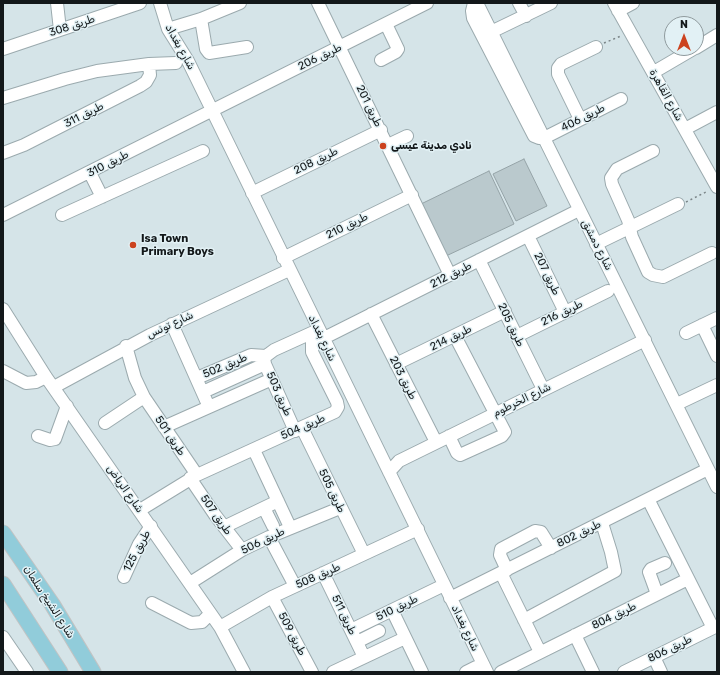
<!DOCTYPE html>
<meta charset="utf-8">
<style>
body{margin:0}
#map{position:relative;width:720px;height:675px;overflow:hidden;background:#d5e4e8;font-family:Rubik,sans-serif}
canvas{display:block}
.frame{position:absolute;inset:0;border:4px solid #13181a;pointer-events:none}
.north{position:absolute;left:664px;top:16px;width:40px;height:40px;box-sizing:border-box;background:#e2f1f5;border:1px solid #8f9a9d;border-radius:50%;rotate:0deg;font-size:11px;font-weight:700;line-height:16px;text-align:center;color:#13181a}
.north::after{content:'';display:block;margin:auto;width:14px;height:18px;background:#cc431f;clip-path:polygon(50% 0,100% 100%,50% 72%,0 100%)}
</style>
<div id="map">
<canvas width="720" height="675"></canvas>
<div class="frame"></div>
<div class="north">N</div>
</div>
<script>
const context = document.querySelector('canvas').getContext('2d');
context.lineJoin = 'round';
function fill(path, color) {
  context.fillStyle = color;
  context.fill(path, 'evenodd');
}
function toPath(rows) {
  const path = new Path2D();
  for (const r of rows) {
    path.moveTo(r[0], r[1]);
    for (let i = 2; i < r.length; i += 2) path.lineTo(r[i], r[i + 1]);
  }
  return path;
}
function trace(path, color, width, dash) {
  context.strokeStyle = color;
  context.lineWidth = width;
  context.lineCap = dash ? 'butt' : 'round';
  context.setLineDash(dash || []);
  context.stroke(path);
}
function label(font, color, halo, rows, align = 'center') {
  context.font = font + ' Rubik,Cairo,sans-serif';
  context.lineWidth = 3;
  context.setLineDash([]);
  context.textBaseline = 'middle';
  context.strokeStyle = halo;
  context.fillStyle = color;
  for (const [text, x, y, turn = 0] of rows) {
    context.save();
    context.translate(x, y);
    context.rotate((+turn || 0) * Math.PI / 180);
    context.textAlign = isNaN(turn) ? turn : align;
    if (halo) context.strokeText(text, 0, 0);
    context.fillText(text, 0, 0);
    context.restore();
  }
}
const building = toPath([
 [524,159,547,206,516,221,493,174,524,159],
 [489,171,514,224,446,256,421,204,489,171]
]);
const path = toPath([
 [604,43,621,36],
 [686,202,708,191]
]);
const minor = toPath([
 [57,3,60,30],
 [160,3,168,29,188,61,487,672],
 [318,3,450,275],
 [474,3,472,11,473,18,534,136,539,138,544,138,621,99],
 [477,3,717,487],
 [519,3,526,16],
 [614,3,717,187],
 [618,11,633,3],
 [201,19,206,49,209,53,247,47],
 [168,29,201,19,240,3],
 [491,32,551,3],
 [696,48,717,35],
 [3,49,140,3],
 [381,60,396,52,398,49,386,24],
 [654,72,695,48],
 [3,98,65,79,97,71,149,64,176,63],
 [580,119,558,74,558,68,561,64,596,47],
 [685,129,717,112],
 [388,145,407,136],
 [653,151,617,169,611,178,612,184,628,220,632,237,648,272,653,275,663,277,712,253],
 [3,153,24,145,140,86,146,82,150,75,149,64],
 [90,173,102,197],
 [252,193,381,130],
 [3,215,427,3],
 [62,215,203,151],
 [528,236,565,312],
 [596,244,678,204],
 [283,258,412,195],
 [479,260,543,389],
 [3,309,46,377,220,627,244,672],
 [371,314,436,442],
 [172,324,209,407],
 [702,325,717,356],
 [686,333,717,318],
 [517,336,608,291],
 [322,339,579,210],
 [126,346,135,378,144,397,197,475],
 [264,357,265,364,295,431],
 [396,364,505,311],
 [3,371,26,383,36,382,46,377],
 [197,378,251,355,266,356,274,350,318,330],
 [54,387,150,335,289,270],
 [203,392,265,364],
 [677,404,717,385],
 [105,423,144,397],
 [164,427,272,379],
 [302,428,364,554],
 [38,436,50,440,55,439,67,406],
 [449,436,457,453,460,455,502,436,505,432,455,336],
 [254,450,290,527],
 [389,472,399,461,645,340],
 [190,478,215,515,242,550],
 [648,499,713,628],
 [264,508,273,526],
 [140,510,197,475,335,412,338,407,337,402,312,352,312,343,316,332],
 [224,527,278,501],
 [269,537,295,586],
 [507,570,500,555,501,549,535,531,541,532,551,548],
 [323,573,364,657],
 [501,573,540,652],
 [124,577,139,544,151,526],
 [190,583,242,550,269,537,340,508],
 [657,594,649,572,651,569,665,563],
 [272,597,312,672],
 [450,598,708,469],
 [152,603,191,623,202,622,210,614],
 [392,610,422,672],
 [524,620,615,571,611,552,602,523],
 [220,627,272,597,418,529],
 [351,630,444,585],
 [575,635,593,672],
 [3,637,27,672],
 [357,642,379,631],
 [654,657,661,672],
 [333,672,405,638],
 [466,672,476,667],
 [501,672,688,579],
 [624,672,717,626]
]);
const major = toPath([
 [3,533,52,604,93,672],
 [3,584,60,672]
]);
const markers = [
 [383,146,4,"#cc431f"],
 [133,245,4,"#cc431f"]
];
const streetNames = [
 ["طريق 308",72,26,-18],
 ["شارع بغداد",180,47,61],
 ["طريق 206",320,57,-26],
 ["شارع القاهرة",666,95,61],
 ["طريق 201",369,106,64],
 ["طريق 311",84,115,-27],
 ["طريق 406",583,118,-27],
 ["طريق 208",316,161,-26],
 ["طريق 310",108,164,-27],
 ["طريق 210",347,226,-26],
 ["شارع دمشق",597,245,63],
 ["طريق 207",547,274,64],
 ["طريق 212",451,275,-27],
 ["طريق 216",562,313,-26],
 ["شارع تونس",170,325,-25],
 ["طريق 205",511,325,64],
 ["شارع بغداد",322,338,64],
 ["طريق 214",451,338,-26],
 ["طريق 502",225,366,-23],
 ["طريق 203",403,378,63],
 ["طريق 503",279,394,66],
 ["شارع الخرطوم",522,400,-26],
 ["طريق 504",303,427,-24],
 ["طريق 501",170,436,56],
 ["شارع الرياض",125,489,55],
 ["طريق 505",332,491,64],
 ["طريق 507",216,515,55],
 ["طريق 802",579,534,-26],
 ["طريق 506",263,541,-26],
 ["طريق 125",137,551,-62],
 ["طريق 508",318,576,-24],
 ["شارع الشيخ سلمان",49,602,57],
 ["طريق 510",397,608,-26],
 ["طريق 511",344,615,64],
 ["طريق 804",614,616,-26],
 ["شارع بغداد",465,628,64],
 ["طريق 509",292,634,62],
 ["طريق 806",670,649,-26]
];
const poiNames = [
 ["نادي مدينة عيسى",391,146],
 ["Isa Town",141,239],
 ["Primary Boys",141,252]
];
fill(building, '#bac9cd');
trace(building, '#95a3a7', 1);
trace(minor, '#9baaae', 14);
trace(major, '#c2c3c3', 17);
trace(path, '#7c8689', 1.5, [2, 3]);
trace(minor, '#fff', 12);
trace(major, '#91ccda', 15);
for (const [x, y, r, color] of markers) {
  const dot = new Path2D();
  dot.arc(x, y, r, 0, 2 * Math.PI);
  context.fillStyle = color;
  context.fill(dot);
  trace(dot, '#e2f1f5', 1.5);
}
label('11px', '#13181a', '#e2f1f5', streetNames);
label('bold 11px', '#13181a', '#e2f1f5', poiNames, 'left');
</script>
